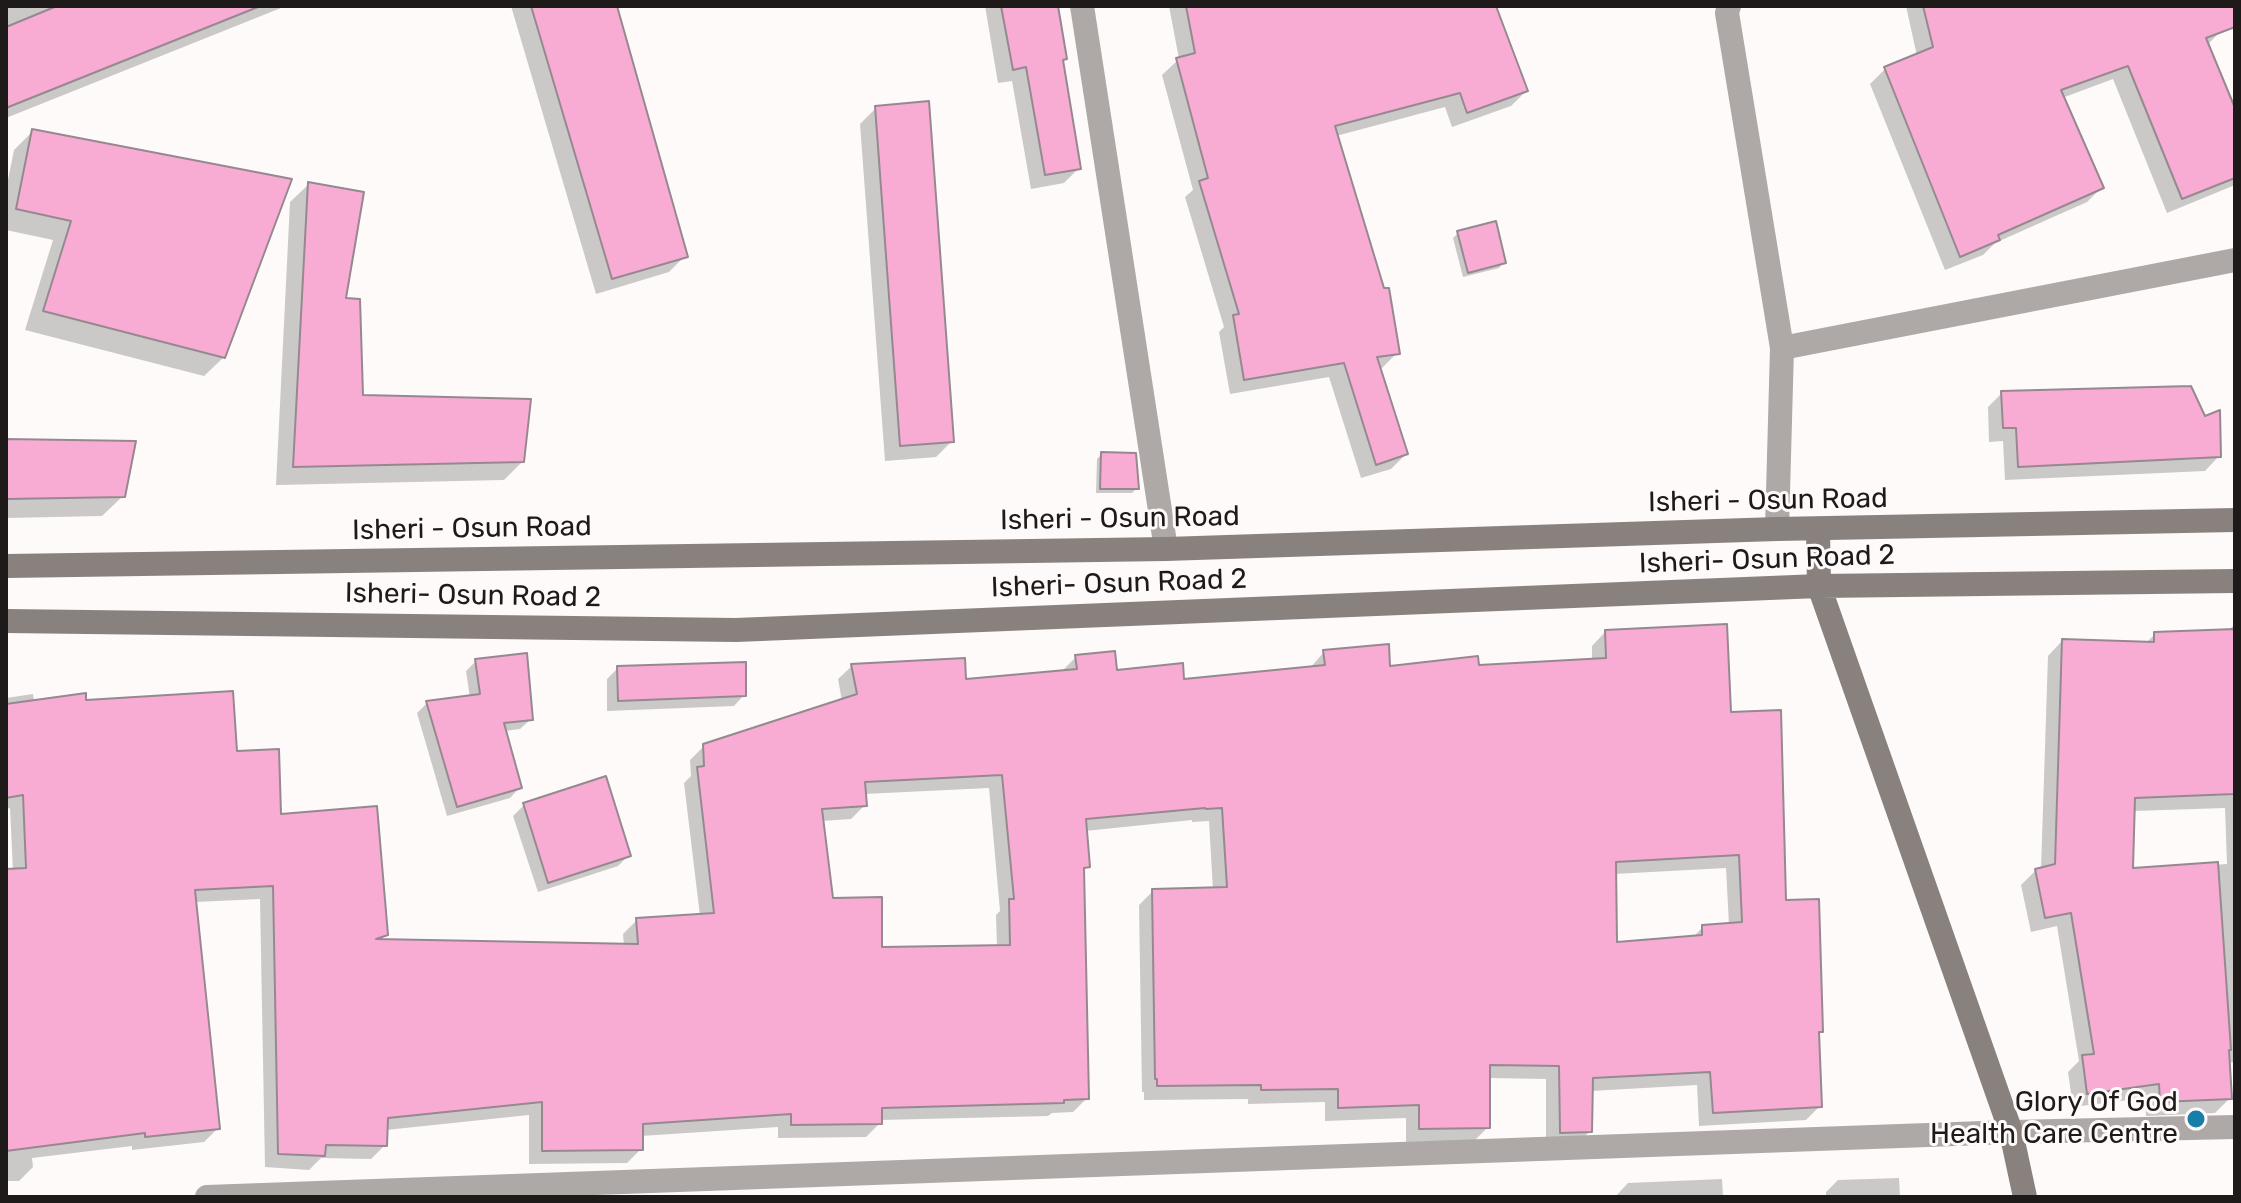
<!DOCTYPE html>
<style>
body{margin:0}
#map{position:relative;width:2241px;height:1203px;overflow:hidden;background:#fefafa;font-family:Rubik,sans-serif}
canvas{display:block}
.frame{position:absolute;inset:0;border:8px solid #1f1a1a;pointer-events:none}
</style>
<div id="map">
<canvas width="2241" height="1203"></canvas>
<div class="frame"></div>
</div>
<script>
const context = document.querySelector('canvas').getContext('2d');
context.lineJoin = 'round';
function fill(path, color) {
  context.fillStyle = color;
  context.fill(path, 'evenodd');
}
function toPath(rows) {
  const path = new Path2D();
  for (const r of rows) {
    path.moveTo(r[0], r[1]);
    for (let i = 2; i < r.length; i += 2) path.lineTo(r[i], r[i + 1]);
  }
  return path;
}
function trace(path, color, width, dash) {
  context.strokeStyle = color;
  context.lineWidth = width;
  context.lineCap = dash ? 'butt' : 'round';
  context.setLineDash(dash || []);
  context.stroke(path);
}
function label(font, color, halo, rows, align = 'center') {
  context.font = font + ' Rubik,sans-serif';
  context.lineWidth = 6;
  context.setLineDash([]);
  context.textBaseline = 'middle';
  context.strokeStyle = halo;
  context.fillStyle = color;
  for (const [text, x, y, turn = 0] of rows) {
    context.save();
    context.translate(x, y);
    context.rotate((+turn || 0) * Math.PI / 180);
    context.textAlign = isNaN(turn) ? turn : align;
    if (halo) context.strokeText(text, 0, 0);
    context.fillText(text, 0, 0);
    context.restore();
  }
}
const shadow = toPath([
 [6,6,286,6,6,118],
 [511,6,615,6,685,256,669,272,596,294],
 [985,6,1056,6,1065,59,1061,62,1079,168,1064,183,1031,189,1012,81,998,83],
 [1169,6,1494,6,1526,91,1511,106,1452,127,1445,107,1336,136,1397,353,1382,368,1379,369,1406,454,1391,469,1361,478,1329,377,1230,394,1219,332,1224,327,1185,197,1193,190,1162,75,1179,59],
 [1906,6,2212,6,2221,31,2207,45,2235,114,2235,185,2167,213,2113,79,2062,98,2102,187,2087,202,1995,243,1983,255,1945,270,1870,84,1885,69,1917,56],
 [876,108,952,441,936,457,885,461,860,124],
 [33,131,224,357,204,376,25,330,53,240,6,230,6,190,14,150],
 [309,184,344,300,361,397,522,462,504,480,276,485,290,202],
 [1458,233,1504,262,1499,268,1463,277,1453,238],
 [2002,393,2219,456,2205,471,2005,480,2003,441,1989,442,1988,407],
 [6,441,123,496,102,516,6,518],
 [1102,454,1137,488,1132,493,1096,493,1097,459],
 [2235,624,2235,1062,2228,1063,2230,1098,2215,1113,2146,1116,2145,1098,2073,1107,2068,1072,2079,1061,2057,926,2031,932,2021,885,2036,870,2041,869,2048,656,2062,641,2146,643,2155,634,2228,631],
 [2225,808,2227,864,2131,871,2133,811],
 [1605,632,1729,714,1821,1031,1817,1034,1820,1106,1806,1120,1699,1126,1697,1085,1591,1091,1590,1131,1576,1145,1546,1146,1546,1079,1488,1078,1488,1127,1474,1141,1406,1142,1406,1118,1325,1121,1325,1102,1248,1104,1248,1099,1144,1100,1144,1092,1142,1092,1139,905,1153,891,1213,890,1209,821,1192,822,1192,820,1085,831,1088,866,1082,872,1087,1098,1073,1112,1052,1113,1048,1116,880,1120,880,1123,866,1137,778,1138,778,1127,641,1136,641,1149,627,1163,529,1164,529,1115,386,1130,385,1145,371,1159,321,1158,309,1170,265,1167,260,899,195,902,218,1128,204,1142,132,1150,132,1146,32,1158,33,1167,19,1181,6,1181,6,871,13,871,10,808,6,809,6,698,33,694,34,702,85,702,235,753,279,816,386,934,379,941,624,946,623,934,637,920,700,916,684,783,691,776,690,760,704,746,842,701,838,679,852,666,964,681,1061,672,1076,657,1115,672,1182,681,1310,668,1324,652,1389,668,1477,667,1592,661,1592,646],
 [989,788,1000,911,996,915,997,947,880,949,831,900,821,821,851,819,865,805,864,794],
 [1726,868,1729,925,1703,927,1692,938,1615,944,1614,874],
 [476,661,531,719,520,729,504,731,520,787,510,798,447,816,417,713,427,703,470,698,466,671],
 [618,668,744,695,734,706,607,711,607,679],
 [524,805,629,855,618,866,538,892,513,816],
 [1899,1178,1900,1197,1826,1197,1826,1192,1838,1180],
 [1722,1179,1723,1197,1615,1197,1628,1183]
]);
const building = toPath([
 [57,6,257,6,258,7,6,108,6,27,57,6],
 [531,6,617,6,688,257,612,279,531,6],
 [1001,6,1058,6,1067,59,1063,60,1081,169,1045,175,1026,67,1013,70,1001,6],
 [1186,6,1496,6,1528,91,1467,113,1460,93,1335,126,1384,288,1389,288,1400,354,1377,357,1408,454,1376,465,1344,363,1244,380,1233,315,1239,314,1199,181,1208,178,1176,58,1195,53,1186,6],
 [1923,6,2235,6,2235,27,2206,38,2235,108,2235,178,2182,199,2128,66,2061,90,2104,188,1998,235,2000,240,1960,257,1884,67,1933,47,1923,6],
 [929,101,954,442,900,446,875,106,929,101],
 [32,129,292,179,225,358,43,311,71,221,16,209,32,129],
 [308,182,364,192,346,298,360,299,363,395,531,399,524,462,293,467,308,182],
 [1496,221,1506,263,1468,273,1457,231,1496,221],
 [2191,386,2205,416,2220,410,2221,457,2018,467,2016,428,2003,428,2001,391,2191,386],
 [6,439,136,441,125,497,6,499,6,439],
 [1101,452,1136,453,1139,489,1100,489,1101,452],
 [1727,624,1731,712,1781,710,1786,900,1819,899,1823,1032,1819,1032,1822,1107,1713,1113,1710,1072,1593,1078,1592,1132,1560,1133,1559,1066,1490,1065,1490,1128,1419,1129,1419,1105,1338,1108,1338,1089,1261,1090,1261,1085,1157,1086,1157,1079,1155,1079,1152,889,1227,887,1222,808,1206,809,1205,808,1086,819,1090,867,1084,868,1089,1099,1064,1100,1064,1103,882,1108,882,1124,791,1125,791,1114,643,1124,643,1150,542,1151,542,1102,388,1118,387,1146,326,1145,325,1156,278,1154,273,886,195,890,220,1129,145,1137,145,1133,6,1151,6,869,26,868,23,795,6,798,6,704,86,693,86,700,233,691,237,751,279,749,281,814,377,806,388,935,376,939,638,944,636,918,714,913,697,767,704,766,703,744,857,694,851,664,965,658,966,679,1077,669,1075,655,1115,651,1117,670,1183,663,1184,679,1325,665,1323,650,1389,644,1390,666,1478,656,1479,665,1606,658,1605,630,1727,624],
 [1002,775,1014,899,1009,899,1010,945,882,947,882,897,833,898,822,809,867,806,865,782,1002,775],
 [1739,855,1742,922,1702,925,1702,935,1617,942,1616,862,1739,855],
 [2235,629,2234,794,2135,798,2133,868,2218,862,2231,1050,2229,1050,2232,1099,2160,1102,2159,1084,2087,1094,2082,1055,2094,1054,2071,913,2045,918,2035,869,2055,864,2062,639,2154,642,2154,632,2235,629],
 [527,653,533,720,504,723,522,788,457,807,426,701,480,694,475,659,527,653],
 [746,662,746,696,618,701,617,666,746,662],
 [606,776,631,856,548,883,523,803,606,776]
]);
const street = toPath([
 [1082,6,1166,549],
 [1729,6,1727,13,1782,348],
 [1777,529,1782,348,2235,260],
 [207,1197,2011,1132,2235,1127]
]);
const secondary = toPath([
 [1818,529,1819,586,2011,1132,2025,1197],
 [6,566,1166,549,1777,529,2235,520],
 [6,621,736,630,1819,586,2235,581]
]);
const markers = [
 [2196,1119,10,"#167ea8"]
];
const streetNames = [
 ["Isheri - Osun Road",1768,501,-1],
 ["Isheri - Osun Road",1120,519,-1],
 ["Isheri - Osun Road",472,529,-1],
 ["Isheri- Osun Road 2",1767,560,-2],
 ["Isheri- Osun Road 2",1119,584,-2],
 ["Isheri- Osun Road 2",473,596,1]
];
const poiNames = [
 ["Glory Of God",2178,1103],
 ["Health Care Centre",2178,1135]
];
fill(shadow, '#0003');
fill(building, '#f8acd4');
trace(building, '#95898f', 2);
trace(street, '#aea8a6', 24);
trace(secondary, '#89817d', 24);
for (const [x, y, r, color] of markers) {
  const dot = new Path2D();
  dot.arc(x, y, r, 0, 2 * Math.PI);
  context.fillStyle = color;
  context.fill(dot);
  trace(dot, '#fefafa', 3);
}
label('28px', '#1f1a1a', '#fefafa', streetNames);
label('28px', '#1f1a1a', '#fefafa', poiNames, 'right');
</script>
